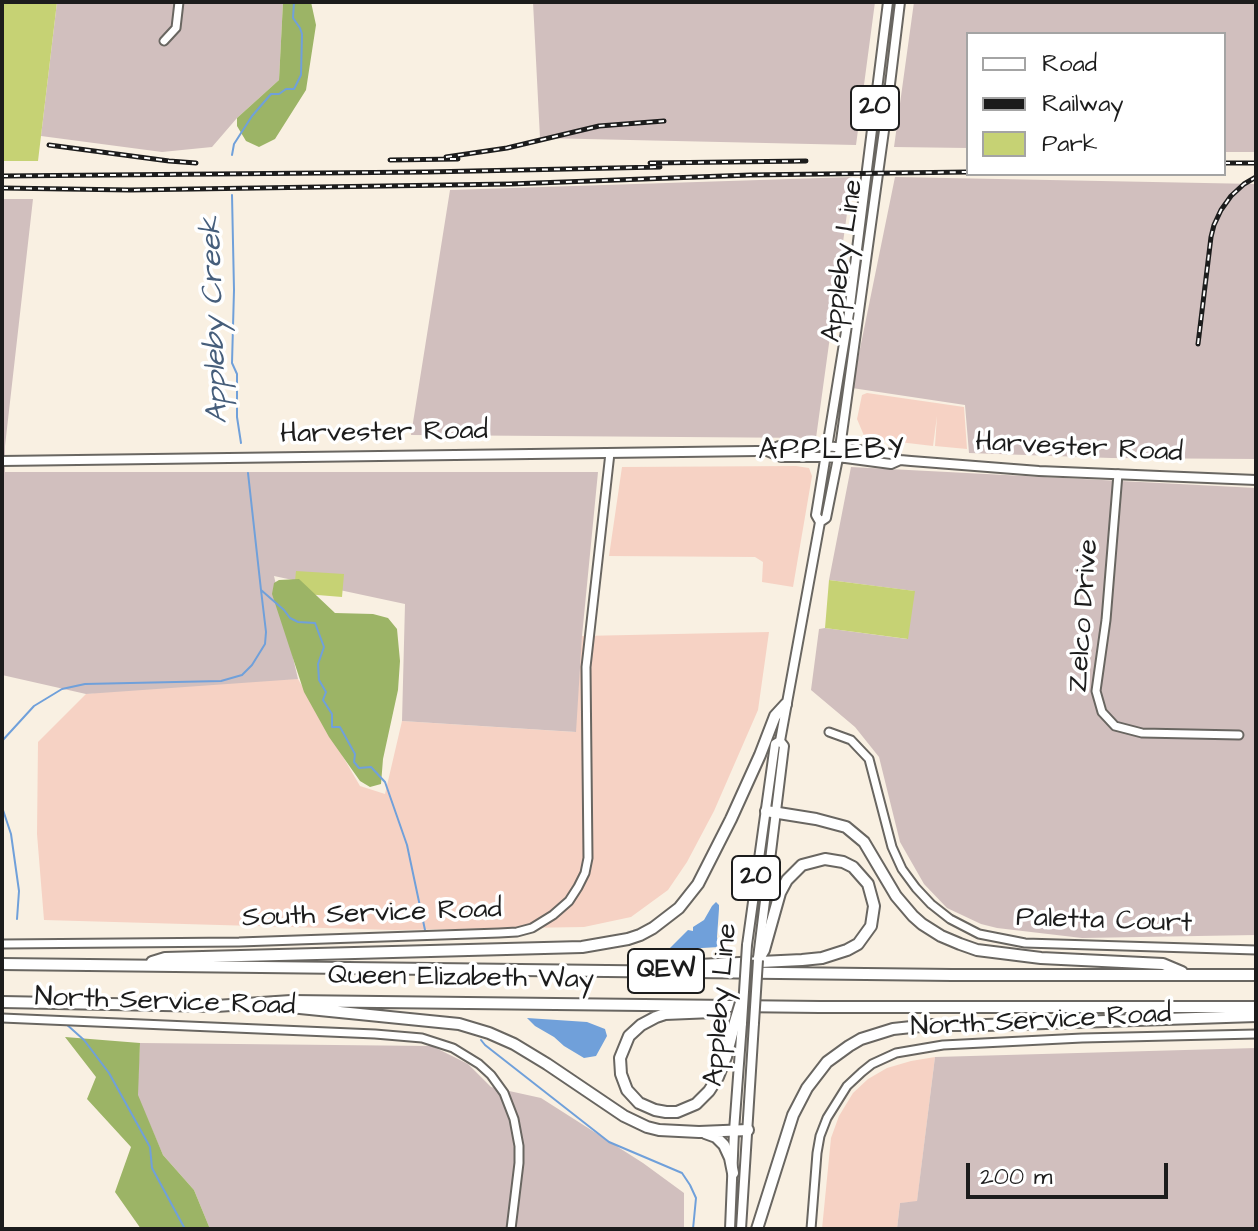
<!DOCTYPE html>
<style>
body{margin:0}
#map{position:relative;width:1258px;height:1231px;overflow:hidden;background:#f9f0e2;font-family:"Architects Daughter",sans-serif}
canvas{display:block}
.frame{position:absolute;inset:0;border:4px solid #1c1c1c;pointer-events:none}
.legend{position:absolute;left:966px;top:32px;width:260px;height:144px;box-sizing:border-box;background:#fff;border:2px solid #a4a4a4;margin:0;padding:10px 14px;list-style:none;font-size:24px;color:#1c1c1c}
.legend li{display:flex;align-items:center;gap:16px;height:40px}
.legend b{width:40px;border:2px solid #a4a4a4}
.scale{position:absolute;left:966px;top:1163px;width:202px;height:36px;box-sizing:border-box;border:4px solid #1c1c1c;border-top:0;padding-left:10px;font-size:24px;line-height:28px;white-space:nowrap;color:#1c1c1c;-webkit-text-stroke:6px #fff;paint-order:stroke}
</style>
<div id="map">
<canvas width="1258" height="1231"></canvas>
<div class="frame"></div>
<ul class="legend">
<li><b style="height:10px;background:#fff"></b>Road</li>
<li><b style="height:10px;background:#1c1c1c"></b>Railway</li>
<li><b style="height:22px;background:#c6d274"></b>Park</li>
</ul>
<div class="scale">200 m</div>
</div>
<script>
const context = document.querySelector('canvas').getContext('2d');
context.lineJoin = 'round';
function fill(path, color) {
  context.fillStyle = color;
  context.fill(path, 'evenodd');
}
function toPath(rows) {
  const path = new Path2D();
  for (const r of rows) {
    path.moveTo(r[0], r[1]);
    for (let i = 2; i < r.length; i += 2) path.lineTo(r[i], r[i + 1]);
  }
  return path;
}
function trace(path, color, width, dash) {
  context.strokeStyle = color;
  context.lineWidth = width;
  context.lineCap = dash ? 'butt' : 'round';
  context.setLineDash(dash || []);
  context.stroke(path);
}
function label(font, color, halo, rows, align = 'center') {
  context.font = font + ' "Architects Daughter",sans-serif';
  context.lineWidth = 7;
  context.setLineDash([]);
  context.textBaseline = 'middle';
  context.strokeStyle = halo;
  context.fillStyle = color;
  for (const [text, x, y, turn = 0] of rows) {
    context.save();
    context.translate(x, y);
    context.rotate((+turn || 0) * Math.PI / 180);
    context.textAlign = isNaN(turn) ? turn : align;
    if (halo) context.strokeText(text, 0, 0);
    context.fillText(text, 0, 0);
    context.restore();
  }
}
const built = toPath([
 [867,393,964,407,967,449,935,446,937,416,933,446,865,438,857,419,862,395],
 [796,466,809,468,812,476,793,587,762,582,763,562,755,557,609,556,622,467],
 [769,632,758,710,714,811,687,862,668,890,631,917,584,927,395,930,44,920,37,834,38,742,86,694,208,680,298,679,360,786,385,794,402,721,575,732,582,636],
 [935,1057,917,1202,900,1203,897,1229,822,1229,831,1138,839,1116,853,1093,868,1079,887,1068,911,1061]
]);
const industrial = toPath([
 [57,2,283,2,279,80,237,118,212,147,162,152,41,136],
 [533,2,875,2,856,145,540,138],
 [914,2,1256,2,1256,152,1224,152,1224,34,968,34,968,148,894,147],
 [852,177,816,438,411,435,450,190],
 [895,177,1256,184,1256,459,1111,458,969,453,965,405,852,388],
 [2,199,33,199,5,446,5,472,598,472,582,636,576,732,402,721,405,604,274,576,298,679,86,694,2,675],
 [851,467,1256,488,1256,935,1082,938,997,928,981,924,947,908,924,884,900,842,879,757,855,727,811,690,819,629,825,628,907,639,914,591,829,580],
 [140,1043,432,1046,468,1064,491,1087,541,1098,643,1163,684,1193,684,1229,210,1229,194,1190,163,1155,137,1095],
 [1256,1048,1256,1229,897,1229,900,1203,917,1201,935,1057]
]);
const green = toPath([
 [2,2,57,2,38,161,2,161],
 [296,571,344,574,342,597,281,592,282,580,295,581],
 [829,580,915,591,908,639,825,628]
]);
const forest = toPath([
 [283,2,311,2,316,25,306,90,275,139,259,147,246,141,237,126,237,118,279,80],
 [299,579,335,613,373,614,388,618,397,629,400,661,398,690,383,759,381,784,370,787,360,781,329,737,304,692,272,594,274,583,279,580],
 [65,1037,140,1043,138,1095,163,1155,194,1190,210,1229,141,1229,115,1192,131,1147,87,1099,96,1077]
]);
const water = toPath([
 [716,902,719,905,719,909,717,937,719,947,668,950,688,930,693,931,693,927,704,920,712,906],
 [527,1018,587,1022,605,1029,607,1036,596,1056,584,1058,564,1046,554,1037,535,1026]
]);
const stream = toPath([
 [232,155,234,144,252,116,271,94,279,94,286,89,294,89,301,75,302,34,300,28,293,18,294,2],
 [232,195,234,290,232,363,237,374,237,417,241,443],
 [248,473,261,590,284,610,290,618,298,622,315,623,324,647,318,664,319,680,326,692,323,700,332,714,332,727,340,727,355,754,354,762,359,768,371,767,385,782,407,845,425,930],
 [2,741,34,706,62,689,85,684,221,681,242,675,252,665,265,644,266,632,261,590],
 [2,807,11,834,19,891,17,919],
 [65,1023,84,1040,109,1073,150,1147,152,1168,185,1229],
 [481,1040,485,1045,609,1142,682,1173,690,1185,696,1198,693,1229]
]);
const minor = toPath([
 [164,41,176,28,179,2],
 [1118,474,1106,620,1096,691,1102,712,1115,726,1142,733,1239,735],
 [829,732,851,740,869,759,892,847,902,869,916,888,931,904,950,919,979,934,1025,943,1256,950],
 [2,944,239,942,499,933,517,932,532,928,553,915,569,901,578,887,585,873,588,858,586,667,610,453],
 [2,1018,375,1034,422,1038,453,1048,479,1064,491,1075,504,1093,514,1119,519,1146,519,1163,511,1229],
 [811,1229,817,1153,820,1136,827,1118,847,1086,862,1072,872,1064,896,1053,943,1045,1082,1038,1256,1034]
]);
const major = toPath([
 [767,451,779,446,827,446,891,454,900,460,911,461,1039,471,1256,480],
 [2,461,757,451,767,451,781,457,838,457,891,464,900,460],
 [820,522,826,518,840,448,887,109,900,2],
 [747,945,775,744,780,741,820,522,816,515,849,313,888,2],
 [758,958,784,746,780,741],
 [730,1229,734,1131,742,1023],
 [741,1229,754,1023]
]);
const highway = toPath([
 [766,811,816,819,846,827,864,842,896,896,913,916,922,924,941,936,960,944,977,950,1041,958,1163,964,1182,972],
 [152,962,165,958,582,947,628,939,640,935,653,928,679,908,698,884,731,819,760,755,775,716,786,704],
 [2,964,952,975,1256,975],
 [698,965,802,960,822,958,847,950,858,944,871,926,874,906,868,884,853,867,843,862,825,859,802,865,787,880,780,893,764,950,758,960],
 [2,1002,216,1006,291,1001,820,1007,1256,1007],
 [290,1007,459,1024,489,1033,514,1044,547,1064,624,1116,647,1127,659,1130,699,1132,748,1130],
 [713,1012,665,1014,656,1017,641,1025,629,1036,620,1058,621,1074,627,1090,639,1103,655,1110,666,1112,677,1112,696,1104,709,1091,718,1077,726,1057,735,1022],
 [705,1133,716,1137,724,1145,730,1158,733,1173],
 [757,1229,793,1115,807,1088,827,1062,849,1046,861,1039,893,1029,930,1025,986,1025,1256,1016]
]);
const rail = toPath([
 [49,145,169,161,196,163],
 [446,157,507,148,599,126,664,121],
 [390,160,458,159],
 [650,163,806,161],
 [1224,163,1256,163],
 [2,176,427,172,660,167],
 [2,188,130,190,510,184,750,175,968,172],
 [1198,344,1211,237,1214,225,1221,210,1231,196,1244,184,1256,177]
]);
const majorBridge = toPath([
 [742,1023,747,945],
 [754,1023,758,960]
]);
const highwayBridge = toPath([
 [735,1022,742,999]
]);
const shields = [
 [875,108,48],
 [756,878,48],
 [666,971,76]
];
const shieldNames = [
 ["20",875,108],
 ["20",756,878],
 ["QEW",666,971]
];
const streetNames = [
 ["Appleby Line",844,261,-82],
 ["Harvester Road",384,434,-1],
 ["Harvester Road",1079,449,3],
 ["Zelco Drive",1085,616,-86],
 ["South Service Road",372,915,-2],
 ["Paletta Court",1104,922,2],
 ["Queen Elizabeth Way",461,979,1],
 ["North Service Road",165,1003,2],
 ["Appleby Line",722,1005,-85],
 ["North Service Road",1041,1022,-3]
];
const waterNames = [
 ["Appleby Creek",216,320,-92]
];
const neighbourhoodNames = [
 ["APPLEBY",832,452]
];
fill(built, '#f6d2c4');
fill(industrial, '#d1bfbe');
fill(green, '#c6d274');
fill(forest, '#9cb466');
fill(water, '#70a0da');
trace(stream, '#70a0da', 2);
trace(minor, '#696661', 11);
trace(major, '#696661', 12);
trace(highway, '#696661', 14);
trace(minor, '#fff', 7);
trace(major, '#fff', 8);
trace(highway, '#fff', 10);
trace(rail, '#1c1c1c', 5);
trace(rail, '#fff', 2, [6]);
trace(majorBridge, '#696661', 12, []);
trace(highwayBridge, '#696661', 14, []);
trace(majorBridge, '#fff', 8);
trace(highwayBridge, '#fff', 10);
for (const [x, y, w] of shields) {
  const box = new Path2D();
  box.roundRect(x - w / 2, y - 22, w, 44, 6);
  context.fillStyle = '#fff';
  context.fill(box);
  trace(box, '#1c1c1c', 2);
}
label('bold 26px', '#1c1c1c', null, shieldNames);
label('28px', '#1c1c1c', '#fff', streetNames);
label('italic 30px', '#465e7b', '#fff', waterNames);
context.letterSpacing = '2px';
label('30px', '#1c1c1c', '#fff', neighbourhoodNames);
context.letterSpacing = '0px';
</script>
